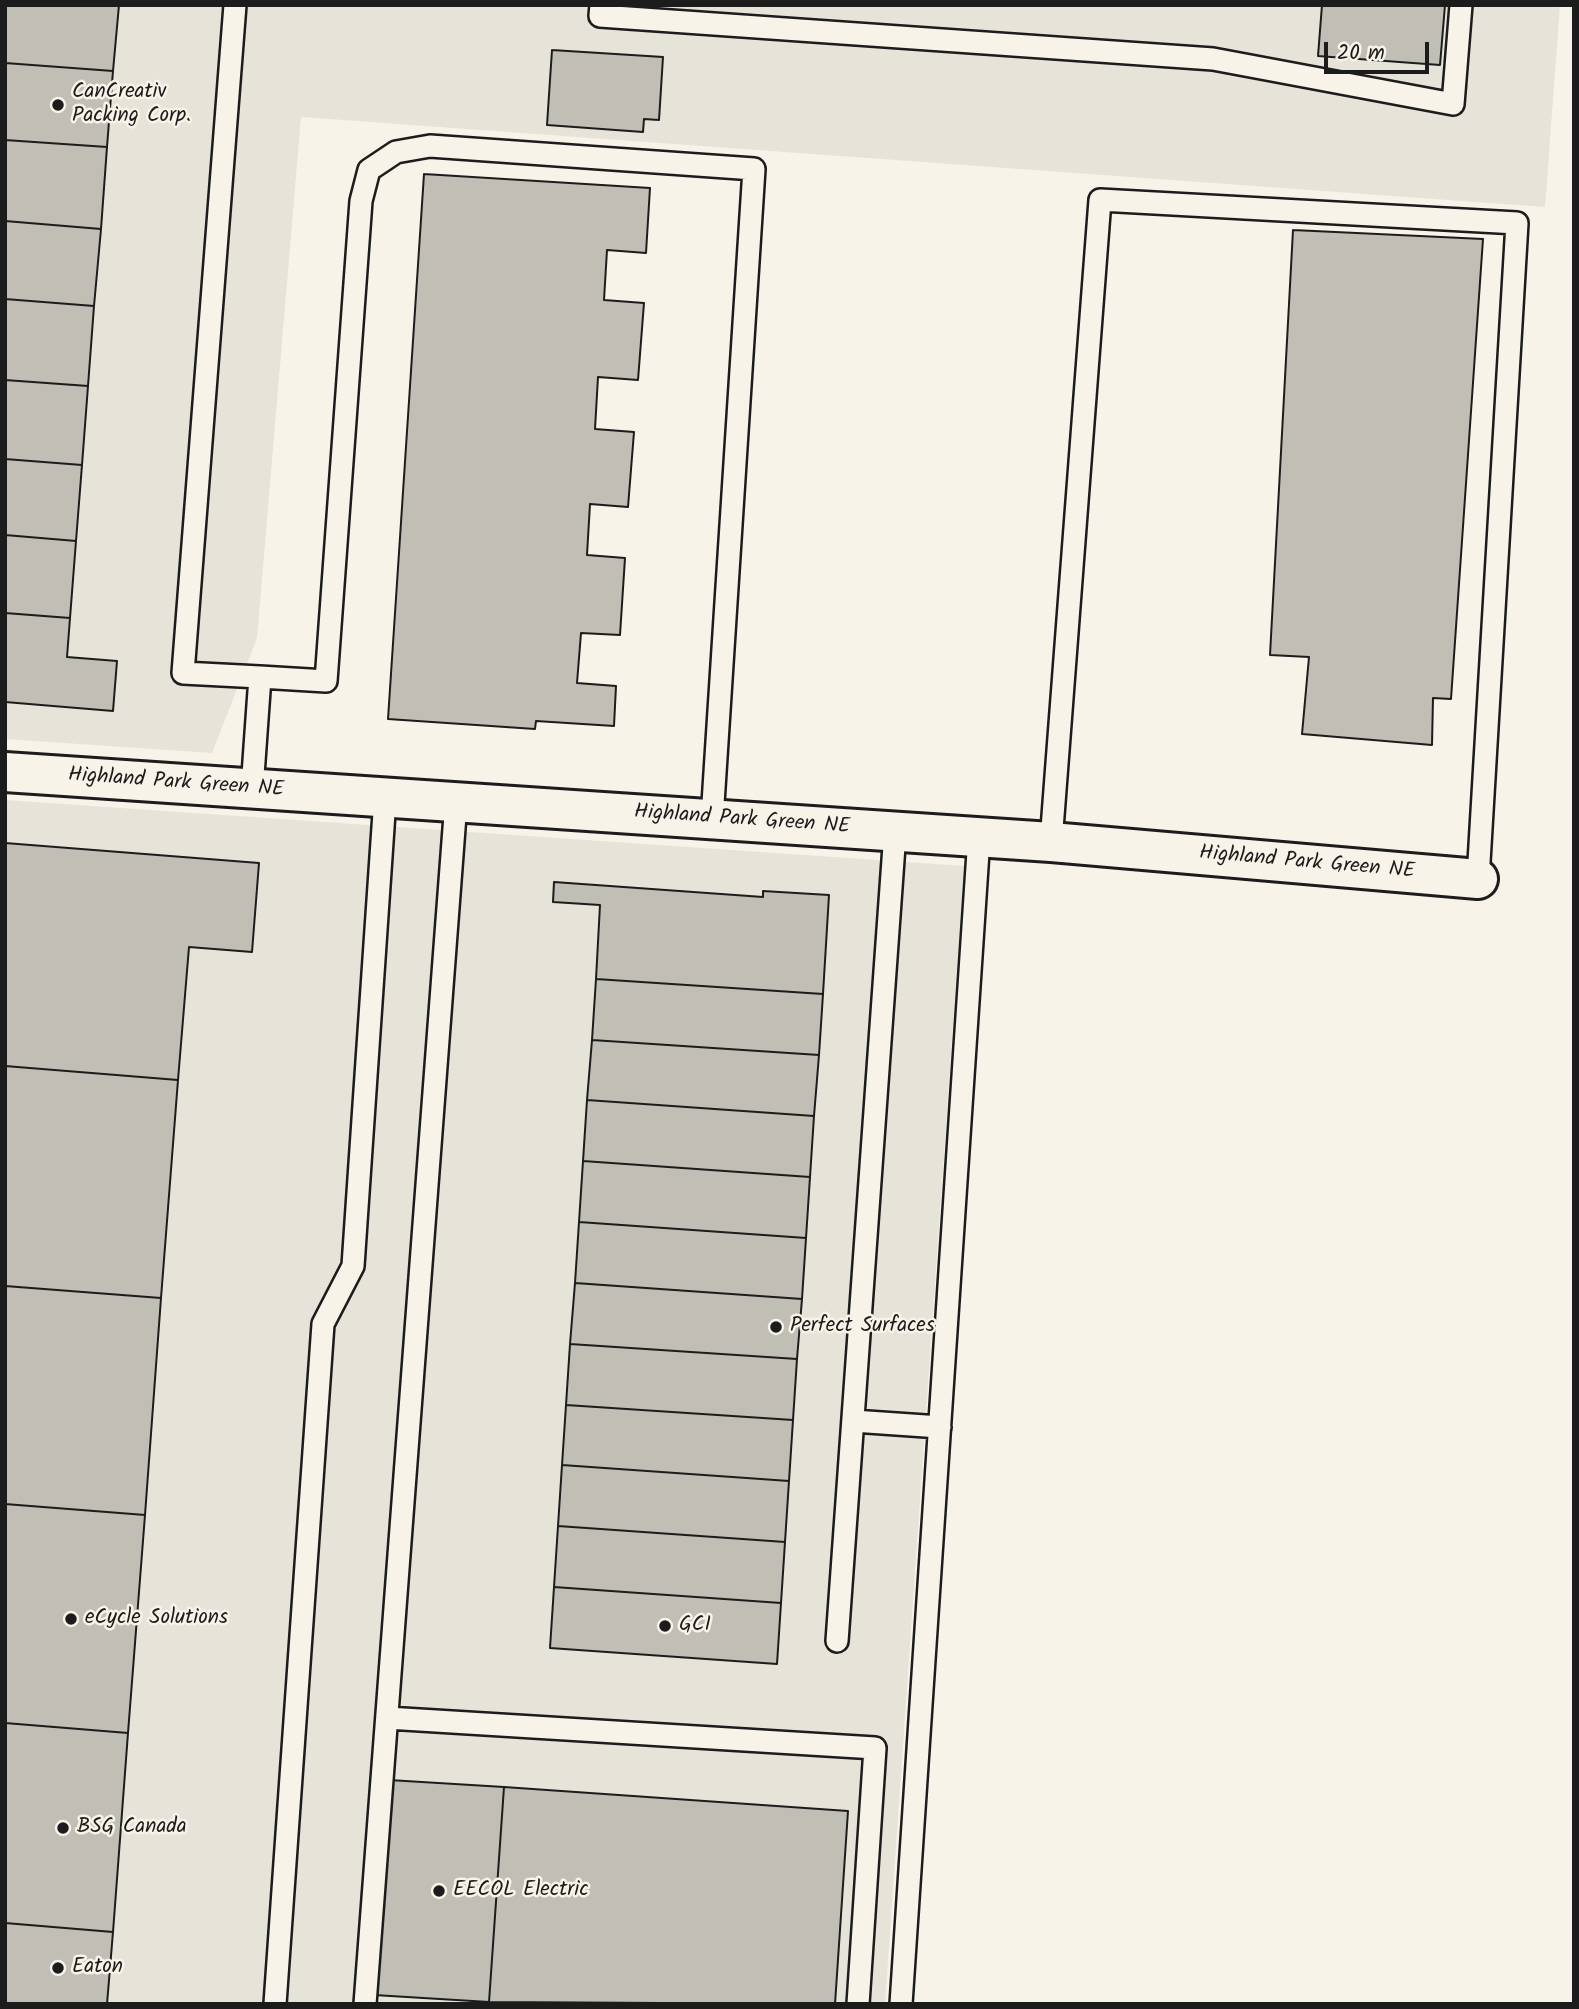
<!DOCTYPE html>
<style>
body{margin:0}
#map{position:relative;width:1579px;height:2009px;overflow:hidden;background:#f7f3e8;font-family:Kalam,sans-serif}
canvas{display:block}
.frame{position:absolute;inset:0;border:7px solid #1c1c1c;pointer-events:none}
.scale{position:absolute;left:1324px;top:42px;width:105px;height:32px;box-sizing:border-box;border:4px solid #1c1c1c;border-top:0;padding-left:9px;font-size:21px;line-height:24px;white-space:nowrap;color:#1c1c1c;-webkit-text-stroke:5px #f7f3e8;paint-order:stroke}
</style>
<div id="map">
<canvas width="1579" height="2009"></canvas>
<div class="frame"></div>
<div class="scale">20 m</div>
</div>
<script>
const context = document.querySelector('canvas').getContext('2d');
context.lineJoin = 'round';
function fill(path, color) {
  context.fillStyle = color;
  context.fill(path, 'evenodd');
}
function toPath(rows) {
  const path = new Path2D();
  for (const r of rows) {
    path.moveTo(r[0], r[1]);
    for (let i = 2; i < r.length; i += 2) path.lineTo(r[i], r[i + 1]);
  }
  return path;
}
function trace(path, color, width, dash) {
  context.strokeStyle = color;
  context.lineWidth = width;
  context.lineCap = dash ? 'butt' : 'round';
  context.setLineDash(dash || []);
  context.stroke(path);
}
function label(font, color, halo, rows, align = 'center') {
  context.font = font + ' Kalam,sans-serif';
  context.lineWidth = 5;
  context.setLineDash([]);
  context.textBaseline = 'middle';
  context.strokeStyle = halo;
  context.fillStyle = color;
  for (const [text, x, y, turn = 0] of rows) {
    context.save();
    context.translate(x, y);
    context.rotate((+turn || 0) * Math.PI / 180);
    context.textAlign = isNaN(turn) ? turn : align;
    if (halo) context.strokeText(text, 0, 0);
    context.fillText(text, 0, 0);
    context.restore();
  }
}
const built = toPath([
 [5,5,1560,5,1545,207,301,117,257,638,212,753,5,739],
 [5,800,964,866,885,2004,5,2004]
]);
const building = toPath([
 [5,5,119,5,113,71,5,63,5,5],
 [1322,5,1445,5,1440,65,1318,56,1322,5],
 [552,50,663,57,659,120,644,119,643,132,547,125,552,50],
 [5,63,113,71,107,147,5,140,5,63],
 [5,140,107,147,101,229,5,221,5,140],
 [424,174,650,188,646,253,607,250,604,300,644,303,638,380,598,377,595,429,634,432,628,507,590,504,587,555,625,558,620,635,581,633,577,683,616,686,614,726,536,721,535,729,388,719,424,174],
 [5,221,101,229,94,306,5,299,5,221],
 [1293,230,1483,239,1451,699,1433,698,1432,745,1302,734,1309,657,1270,655,1293,230],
 [5,299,94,306,88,386,5,380,5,299],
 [5,380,88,386,82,465,5,459,5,380],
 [5,459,82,465,76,541,5,535,5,459],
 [5,535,76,541,70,618,5,613,5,535],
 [5,613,70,618,67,657,117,661,113,711,5,702,5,613],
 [5,843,259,863,252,952,189,947,178,1080,5,1066,5,843],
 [554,882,763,897,763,891,829,895,823,994,596,979,600,905,553,902,554,882],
 [596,979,823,994,819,1055,592,1040,596,979],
 [592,1040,819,1055,814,1116,587,1100,592,1040],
 [5,1066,178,1080,161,1298,5,1286,5,1066],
 [587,1100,814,1116,810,1177,583,1161,587,1100],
 [583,1161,810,1177,806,1238,579,1222,583,1161],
 [579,1222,806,1238,802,1299,575,1283,579,1222],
 [575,1283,802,1299,797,1359,570,1344,575,1283],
 [5,1286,161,1298,145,1515,5,1504,5,1286],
 [570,1344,797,1359,793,1420,566,1405,570,1344],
 [566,1405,793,1420,789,1481,562,1465,566,1405],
 [562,1465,789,1481,785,1542,558,1526,562,1465],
 [5,1504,145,1515,128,1733,5,1723,5,1504],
 [558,1526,785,1542,781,1603,554,1587,558,1526],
 [554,1587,781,1603,777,1664,550,1648,554,1587],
 [5,1723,128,1733,113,1932,5,1923,5,1723],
 [389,1780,504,1787,489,2002,374,1995,389,1780],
 [504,1787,848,1811,835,2004,489,2002,504,1787],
 [5,1923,113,1932,107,2004,5,2004,5,1923]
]);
const service = toPath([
 [235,5,183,673,260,677,252,789],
 [601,5,600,16,1213,59,1453,104,1461,5],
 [260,677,326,681,361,201,369,170,396,152,430,146,754,169,712,819],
 [1051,842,1100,200,1517,223,1478,879],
 [853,1421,940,1427],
 [837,1641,895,832],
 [387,1718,875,1748,858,2004],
 [275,2004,323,1324,353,1266,385,798],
 [365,2004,456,802],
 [901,2004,979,837]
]);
const minor = toPath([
 [5,772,1051,842,1478,879]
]);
const markers = [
 [58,105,7,"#1c1c1c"],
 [776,1327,7,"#1c1c1c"],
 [71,1619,7,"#1c1c1c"],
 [665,1626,7,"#1c1c1c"],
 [63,1828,7,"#1c1c1c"],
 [439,1891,7,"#1c1c1c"],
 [58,1968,7,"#1c1c1c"]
];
const poiNames = [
 ["CanCreativ",72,93],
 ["Packing Corp.",72,117],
 ["Perfect Surfaces",790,1327],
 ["eCycle Solutions",85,1619],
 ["GCI",679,1626],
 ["BSG Canada",77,1828],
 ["EECOL Electric",453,1891],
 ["Eaton",72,1968]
];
const streetNames = [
 ["Highland Park Green NE",176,784,4],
 ["Highland Park Green NE",742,821,4],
 ["Highland Park Green NE",1307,864,5]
];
fill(built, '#e6e3d9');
fill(building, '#c0beb5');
trace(building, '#1c1c1c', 2);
trace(service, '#1c1c1c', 26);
trace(minor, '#1c1c1c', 44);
trace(service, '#f7f3e8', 21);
trace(minor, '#f7f3e8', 38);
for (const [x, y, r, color] of markers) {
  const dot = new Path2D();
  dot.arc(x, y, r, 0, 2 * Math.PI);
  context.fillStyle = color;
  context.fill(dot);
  trace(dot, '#f7f3e8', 2.5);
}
label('21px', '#1c1c1c', '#f7f3e8', poiNames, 'left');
label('21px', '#1c1c1c', '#f7f3e8', streetNames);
</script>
